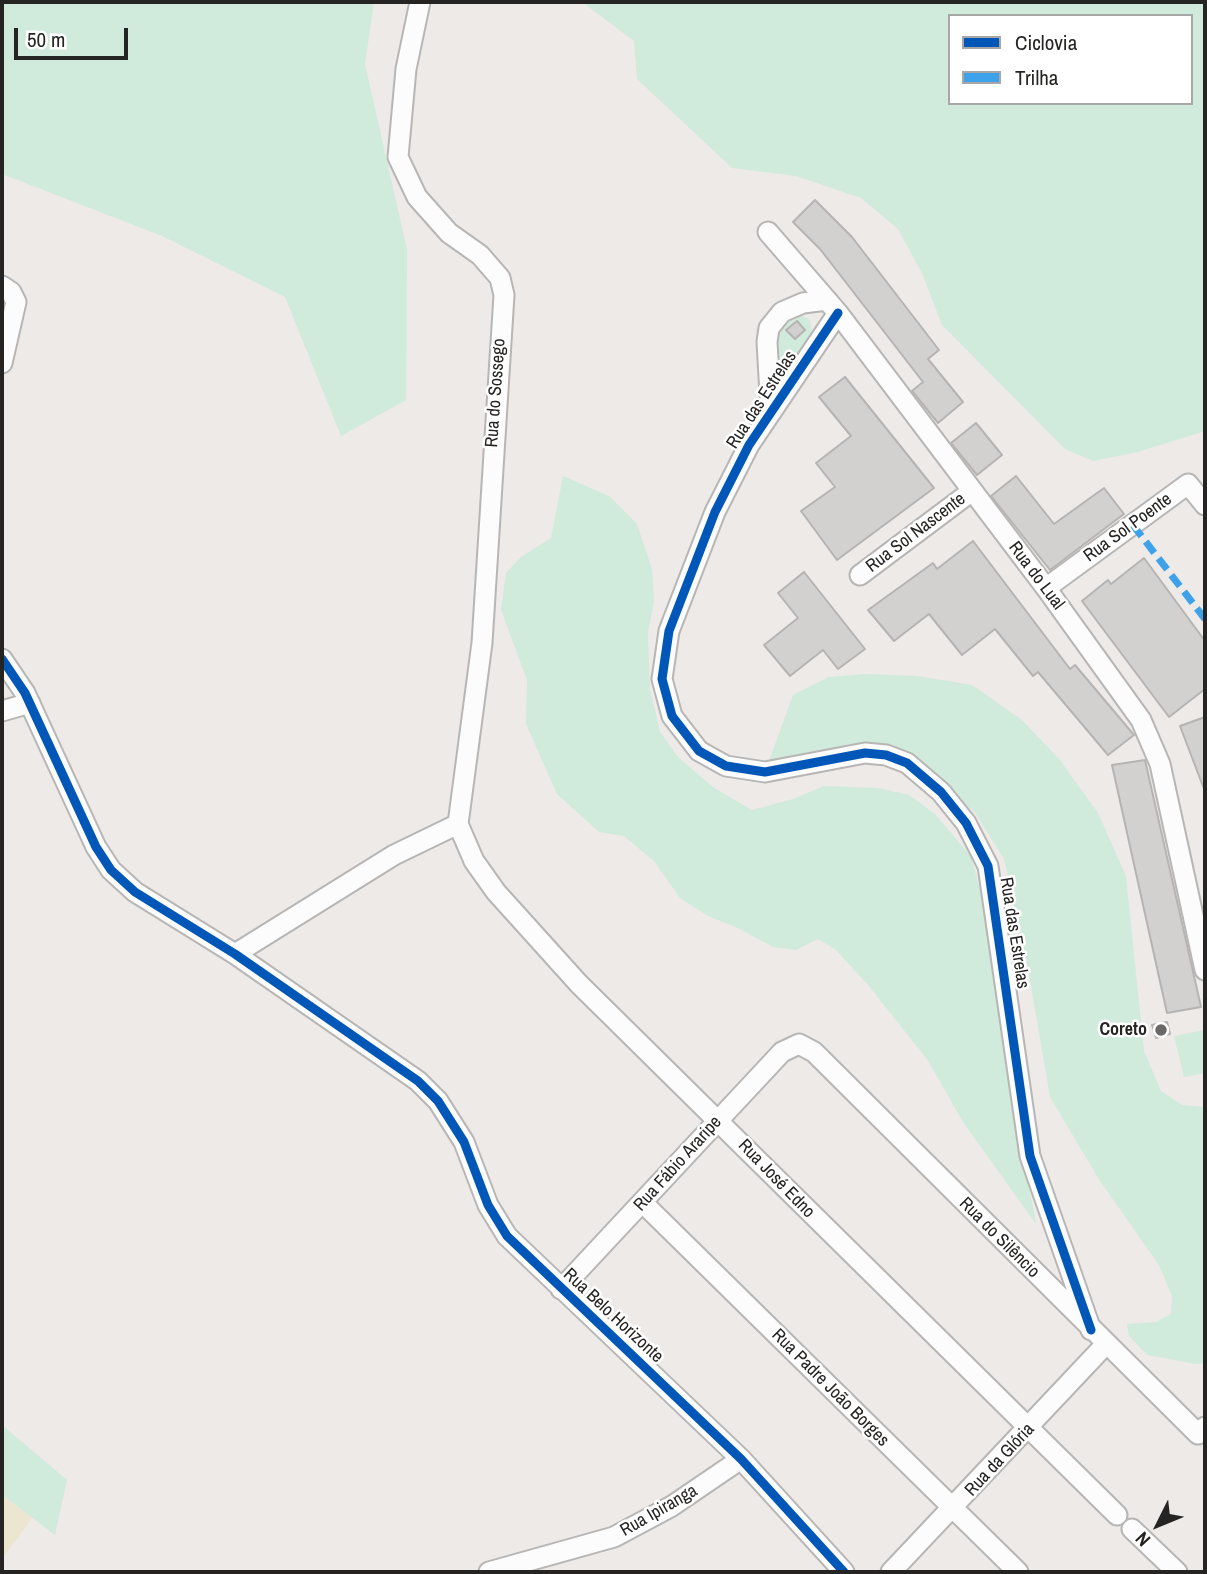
<!DOCTYPE html>
<meta charset="utf-8">
<style>
body{margin:0}
#map{position:relative;width:1207px;height:1574px;overflow:hidden;background:#edeae8;font-family:"Archivo Narrow",sans-serif}
canvas{display:block}
.frame{position:absolute;inset:0;border:4px solid #252423;pointer-events:none}
.legend{position:absolute;left:948px;top:14px;width:245px;height:91px;box-sizing:border-box;background:#fff;border:2px solid #a8a7a7;margin:0;padding:9px 12px;list-style:none;font-size:21px;color:#252423}
.legend li{display:flex;align-items:center;gap:14px;height:35px}
.legend b{width:35px;border:2px solid #a8a7a7}
.north{position:absolute;left:1123px;top:1490px;width:70px;height:70px;-webkit-text-stroke:5px #fff;paint-order:stroke;rotate:227deg;font-size:19px;font-weight:700;line-height:28px;text-align:center;color:#252423}
.north::after{content:'';display:block;margin:auto;width:24px;height:32px;background:#252423;clip-path:polygon(50% 0,100% 100%,50% 72%,0 100%)}
.scale{position:absolute;left:14px;top:28px;width:114px;height:32px;box-sizing:border-box;border:4px solid #252423;border-top:0;padding-left:9px;font-size:21px;line-height:24px;white-space:nowrap;color:#252423;-webkit-text-stroke:5px #fff;paint-order:stroke}
</style>
<div id="map">
<canvas width="1207" height="1574"></canvas>
<div class="frame"></div>
<ul class="legend">
<li><b style="height:9px;background:#0057b8"></b>Ciclovia</li>
<li><b style="height:9px;background:#3ea2ea"></b>Trilha</li>
</ul>
<div class="north">N</div>
<div class="scale">50 m</div>
</div>
<script>
const context = document.querySelector('canvas').getContext('2d');
context.lineJoin = 'round';
function fill(path, color) {
  context.fillStyle = color;
  context.fill(path, 'evenodd');
}
function toPath(rows) {
  const path = new Path2D();
  for (const r of rows) {
    path.moveTo(r[0], r[1]);
    for (let i = 2; i < r.length; i += 2) path.lineTo(r[i], r[i + 1]);
  }
  return path;
}
function trace(path, color, width, dash) {
  context.strokeStyle = color;
  context.lineWidth = width;
  context.lineCap = dash ? 'butt' : 'round';
  context.setLineDash(dash || []);
  context.stroke(path);
}
function label(font, color, halo, rows, align = 'center') {
  context.font = font + ' "Archivo Narrow",sans-serif';
  context.lineWidth = 5;
  context.setLineDash([]);
  context.textBaseline = 'middle';
  context.strokeStyle = halo;
  context.fillStyle = color;
  for (const [text, x, y, turn = 0] of rows) {
    context.save();
    context.translate(x, y);
    context.rotate((+turn || 0) * Math.PI / 180);
    context.textAlign = isNaN(turn) ? turn : align;
    if (halo) context.strokeText(text, 0, 0);
    context.fillText(text, 0, 0);
    context.restore();
  }
}
const green = toPath([
 [2,2,374,2,365,64,407,250,406,400,341,436,285,297,162,236,2,174],
 [582,2,1205,2,1205,431,1138,452,1093,461,1065,449,942,325,922,273,898,229,861,198,796,176,732,168,637,79,634,41],
 [950,16,1191,16,1191,103,950,103],
 [797,313,810,320,812,334,778,387,774,341,780,325],
 [563,476,609,496,637,524,652,569,654,602,648,632,650,689,660,732,678,757,714,788,752,810,793,799,824,786,878,788,909,795,935,814,971,856,988,920,1000,1029,1036,1224,963,1122,927,1059,868,985,836,950,818,939,796,950,773,947,738,928,708,916,680,898,654,861,624,836,599,832,557,794,526,724,527,680,501,610,506,573,521,557,551,538],
 [867,674,917,676,972,685,1022,720,1059,759,1098,813,1126,876,1144,1051,1161,1091,1182,1105,1205,1107,1205,1363,1195,1364,1147,1355,1129,1336,1127,1324,1156,1322,1171,1314,1172,1296,1159,1265,1100,1181,1050,1097,1026,957,1004,859,974,811,886,755,765,772,793,695,829,677],
 [1205,1030,1205,1073,1184,1077,1174,1036],
 [2,1425,67,1480,55,1535,2,1495]
]);
const sand = toPath([
 [2,1495,32,1518,2,1559]
]);
const building = toPath([
 [815,200,852,237,939,350,928,359,963,402,938,423,912,391,923,382,820,249,793,222,815,200],
 [797,321,805,330,795,339,786,330,797,321],
 [845,377,934,488,837,560,801,511,835,487,816,463,851,436,819,397,845,377],
 [976,423,1002,455,977,475,951,443,976,423],
 [1016,476,1054,524,1104,488,1124,514,1050,570,991,496,1016,476],
 [973,541,1070,669,1075,665,1134,735,1108,755,1038,672,1033,676,995,629,962,655,929,614,894,641,868,610,933,563,937,569,973,541],
 [1144,558,1205,641,1205,689,1169,717,1082,601,1108,580,1111,584,1144,558],
 [804,572,865,649,838,669,823,650,790,676,764,645,798,618,778,593,804,572],
 [1205,717,1205,789,1204,789,1180,726,1205,717],
 [1145,760,1201,1007,1167,1013,1112,765,1145,760],
 [1167,1022,1170,1034,1156,1038,1152,1025,1167,1022]
]);
const minor = toPath([
 [420,2,406,69,398,157,417,197,449,233,480,255,500,278,504,295,482,643,458,824],
 [768,232,838,313,1046,588,1141,720,1160,764,1205,970],
 [2,286,11,292,16,302,2,363],
 [838,313,749,445,715,512,669,631,662,679,672,716,699,751,726,766,765,772,865,753,886,755,907,763,941,792,966,823,988,866,1030,1156,1091,1330],
 [771,412,767,342,769,328,782,312,803,303,827,300],
 [860,575,972,491],
 [1046,588,1188,484,1205,505],
 [2,659,25,693,96,847,111,870,135,892,235,954,418,1081,438,1101,464,1142,488,1205,507,1236,741,1459,844,1572],
 [2,711,30,703],
 [458,824,474,861,496,892,579,984,1117,1515],
 [235,954,394,855,458,824],
 [643,1203,1018,1572],
 [561,1289,782,1052,799,1044,814,1052,1198,1434,1205,1427],
 [1132,1529,1177,1572],
 [489,1572,614,1537,672,1506,741,1459],
 [891,1572,1106,1344]
]);
const quiet = toPath([
 [1133,525,1205,619]
]);
const cycleway = toPath([
 [838,313,749,445,715,512,669,631,662,679,672,716,699,751,726,766,765,772,865,753,886,755,907,763,941,792,966,823,988,866,1030,1156,1091,1330],
 [2,659,25,693,96,847,111,870,135,892,235,954,418,1081,438,1101,464,1142,488,1205,507,1236,741,1459,844,1572]
]);
const markers = [
 [1161,1030,7,"#6b6968"]
];
const streetNames = [
 ["Rua do Sossego",496,393,-86],
 ["Rua das Estrelas",762,400,-57],
 ["Rua Sol Poente",1128,528,-36],
 ["Rua Sol Nascente",916,533,-37],
 ["Rua do Lual",1036,576,53],
 ["Rua das Estrelas",1014,933,81],
 ["Rua Fábio Araripe",678,1164,-48],
 ["Rua José Edno",776,1179,46],
 ["Rua do Silêncio",999,1238,45],
 ["Rua Belo Horizonte",613,1316,43],
 ["Rua Padre João Borges",830,1388,45],
 ["Rua da Glória",1000,1460,-47],
 ["Rua Ipiranga",659,1511,-30]
];
const poiNames = [
 ["Coreto",1147,1030]
];
fill(green, '#d0eadb');
fill(sand, '#ece5d0');
fill(building, '#d3d1cf');
trace(building, '#b6b4b3', 2);
trace(minor, '#b8b6b5', 23);
trace(minor, '#fcfcfc', 19);
trace(quiet, '#3ea2ea', 7, [14, 7]);
trace(cycleway, '#0057b8', 9);
for (const [x, y, r, color] of markers) {
  const dot = new Path2D();
  dot.arc(x, y, r, 0, 2 * Math.PI);
  context.fillStyle = color;
  context.fill(dot);
  trace(dot, '#fff', 2.5);
}
label('18px', '#252423', '#fff', streetNames);
label('bold 18px', '#252423', '#fff', poiNames, 'right');
</script>
